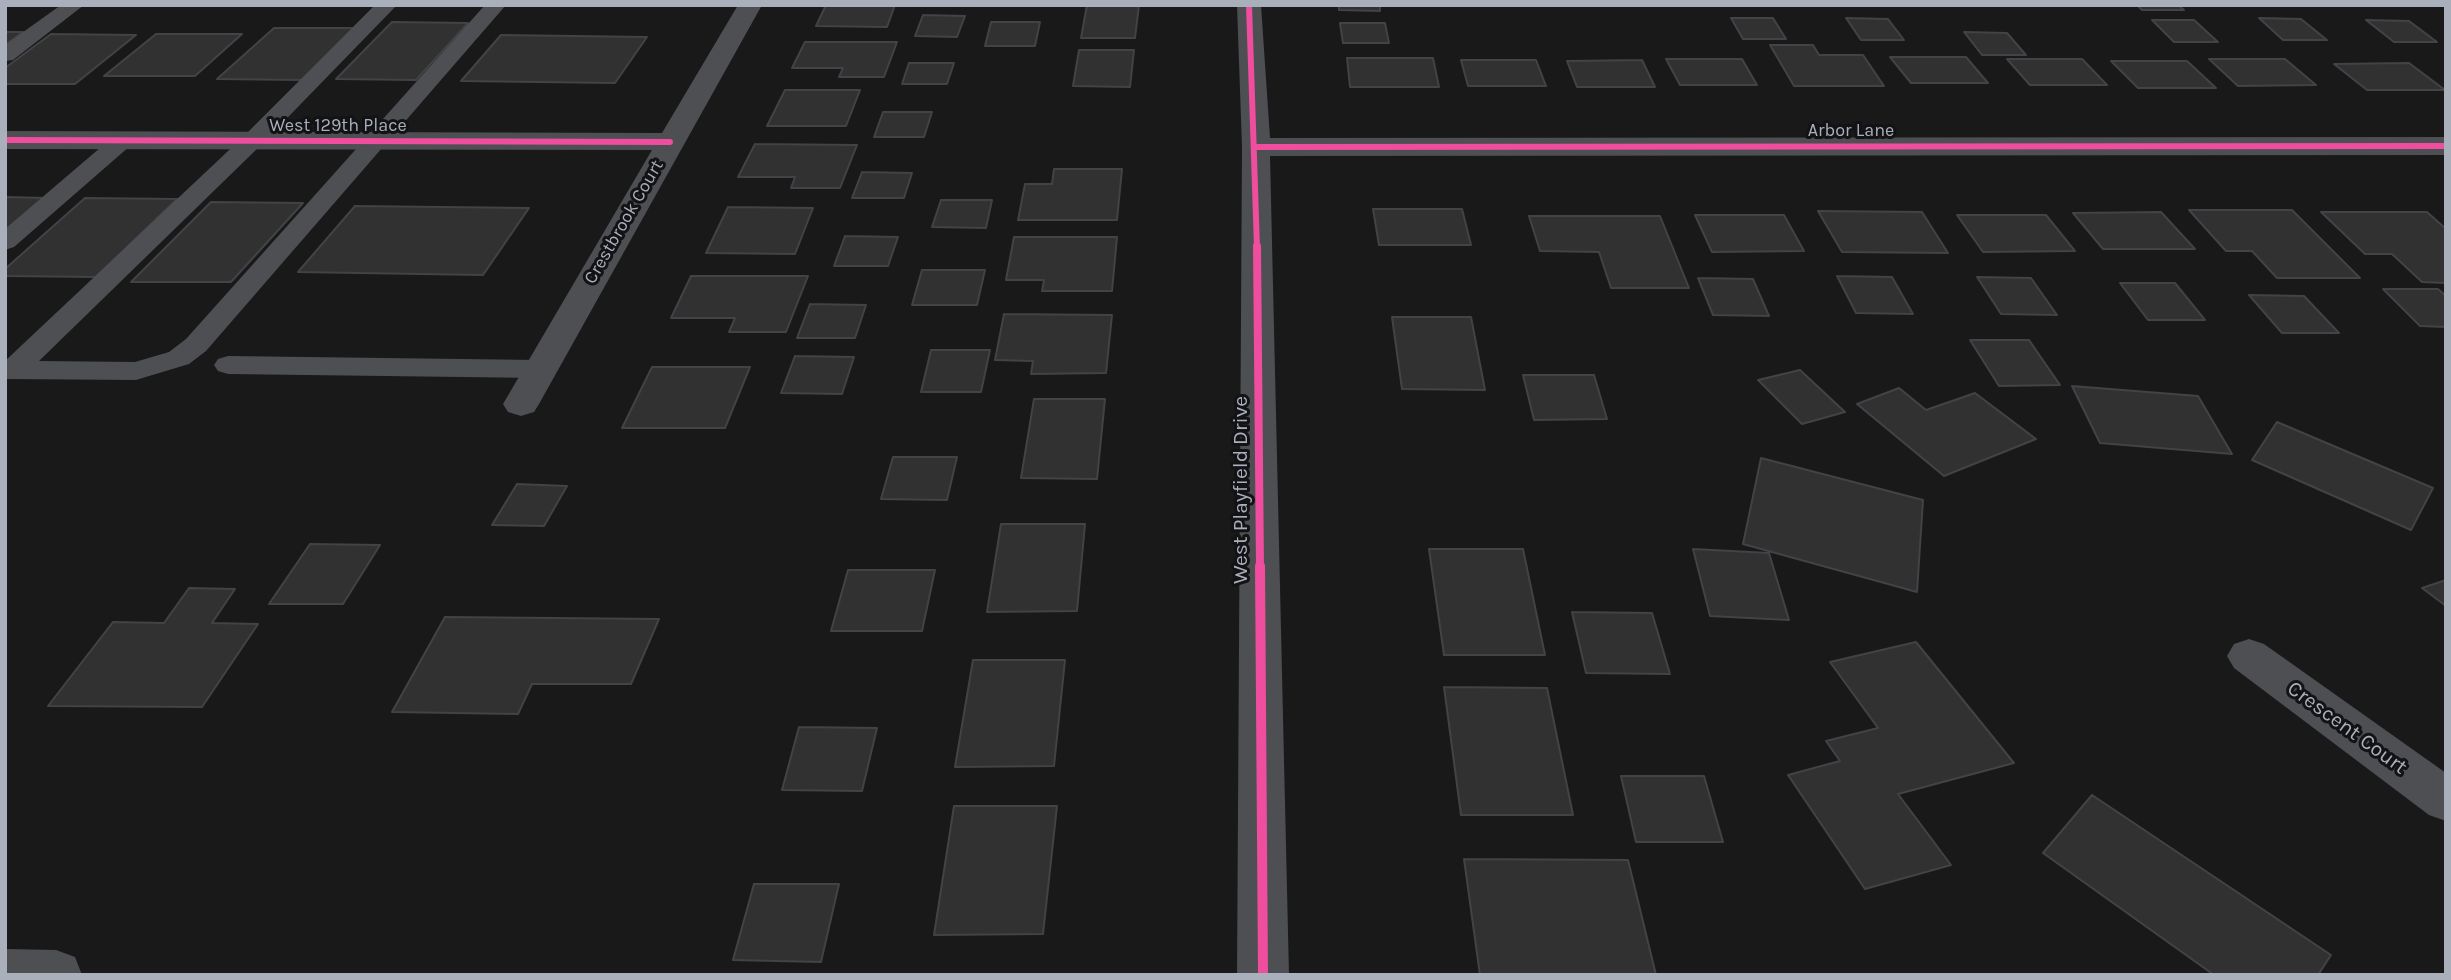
<!DOCTYPE html>
<style>
body{margin:0}
#map{position:relative;width:2451px;height:980px;overflow:hidden;background:#19191a;font-family:Karla,sans-serif}
canvas{display:block}
.frame{position:absolute;inset:0;border:7px solid #a9afbb;pointer-events:none}
</style>
<div id="map">
<canvas width="2451" height="980"></canvas>
<div class="frame"></div>
</div>
<script>
const context = document.querySelector('canvas').getContext('2d');
context.lineJoin = 'round';
function fill(path, color) {
  context.fillStyle = color;
  context.fill(path, 'evenodd');
}
function toPath(rows) {
  const path = new Path2D();
  for (const r of rows) {
    path.moveTo(r[0], r[1]);
    for (let i = 2; i < r.length; i += 2) path.lineTo(r[i], r[i + 1]);
  }
  return path;
}
function trace(path, color, width, dash) {
  context.strokeStyle = color;
  context.lineWidth = width;
  context.lineCap = dash ? 'butt' : 'round';
  context.setLineDash(dash || []);
  context.stroke(path);
}
function label(font, color, halo, rows, align = 'center') {
  context.font = font + ' Karla,sans-serif';
  context.lineWidth = 6;
  context.setLineDash([]);
  context.textBaseline = 'middle';
  context.strokeStyle = halo;
  context.fillStyle = color;
  for (const [text, x, y, turn = 0] of rows) {
    context.save();
    context.translate(x, y);
    context.rotate((+turn || 0) * Math.PI / 180);
    context.textAlign = isNaN(turn) ? turn : align;
    if (halo) context.strokeText(text, 0, 0);
    context.fillText(text, 0, 0);
    context.restore();
  }
}
const building = toPath([
 [826,5,895,5,887,27,816,26,826,5],
 [1087,5,1139,5,1135,38,1081,38,1087,5],
 [1339,5,1380,5,1380,11,1339,10,1339,5],
 [2137,5,2178,5,2184,10,2142,10,2137,5],
 [923,15,965,16,957,37,915,36,923,15],
 [1731,18,1773,18,1786,39,1743,39,1731,18],
 [1846,18,1888,19,1904,40,1861,40,1846,18],
 [2259,18,2301,19,2327,40,2283,40,2259,18],
 [2152,20,2194,20,2218,42,2174,42,2152,20],
 [2366,20,2409,21,2437,42,2394,42,2366,20],
 [392,22,468,23,416,80,336,79,392,22],
 [991,22,1040,22,1035,46,985,46,991,22],
 [1340,23,1385,23,1389,43,1343,43,1340,23],
 [274,28,355,28,302,80,217,79,274,28],
 [5,32,23,32,5,45,5,32],
 [1964,32,2007,33,2026,55,1982,55,1964,32],
 [51,34,136,35,75,84,5,84,5,68,51,34],
 [156,34,242,34,195,76,104,76,156,34],
 [501,35,647,37,615,83,461,81,501,35],
 [805,42,897,42,884,77,839,77,843,68,792,68,805,42],
 [1770,45,1813,45,1819,55,1863,55,1884,86,1794,86,1770,45],
 [1079,50,1134,50,1130,87,1073,86,1079,50],
 [1890,57,1966,57,1988,83,1911,83,1890,57],
 [1347,58,1433,58,1439,87,1350,87,1347,58],
 [1666,59,1742,59,1757,85,1680,85,1666,59],
 [2007,59,2082,59,2107,85,2030,85,2007,59],
 [2209,59,2285,59,2316,85,2238,86,2209,59],
 [1461,60,1536,60,1546,86,1468,86,1461,60],
 [1642,60,1655,87,1577,87,1567,61,1642,60],
 [2111,61,2187,61,2216,88,2138,88,2111,61],
 [909,63,954,63,947,84,902,84,909,63],
 [2409,63,2445,90,2367,90,2334,64,2409,63],
 [785,90,860,90,846,126,767,126,785,90],
 [883,112,932,112,924,137,874,137,883,112],
 [755,144,857,145,840,188,791,188,795,177,738,177,755,144],
 [1054,169,1122,169,1117,220,1018,220,1025,184,1052,184,1054,169],
 [862,172,912,173,904,198,852,198,862,172],
 [5,197,46,198,5,233,5,197],
 [85,198,177,199,96,277,5,276,5,269,85,198],
 [941,200,992,200,986,228,932,227,941,200],
 [211,202,303,203,231,282,131,282,211,202],
 [355,206,529,208,483,275,298,272,355,206],
 [728,207,813,208,795,254,706,253,728,207],
 [1373,209,1462,209,1471,245,1379,245,1373,209],
 [2189,210,2292,210,2360,278,2277,278,2252,251,2226,251,2189,210],
 [1818,211,1922,212,1948,253,1842,252,1818,211],
 [2161,212,2195,249,2103,249,2073,213,2161,212],
 [2321,212,2427,212,2446,229,2446,283,2422,282,2392,254,2365,254,2321,212],
 [1695,215,1784,215,1804,251,1712,252,1695,215],
 [1957,215,2046,215,2075,251,1983,252,1957,215],
 [1529,216,1660,216,1689,288,1611,288,1599,252,1540,251,1529,216],
 [845,236,898,237,888,266,834,266,845,236],
 [1014,237,1117,237,1112,291,1042,291,1044,280,1006,280,1014,237],
 [922,270,985,270,977,305,912,305,922,270],
 [691,276,808,276,786,332,729,332,735,318,671,318,691,276],
 [1837,276,1892,277,1913,314,1856,313,1837,276],
 [1977,277,2031,278,2057,315,2001,314,1977,277],
 [1698,278,1753,279,1769,316,1713,315,1698,278],
 [2120,283,2175,283,2205,320,2148,320,2120,283],
 [2383,289,2438,289,2446,296,2446,327,2420,326,2383,289],
 [2249,295,2304,296,2339,333,2282,333,2249,295],
 [810,304,866,305,855,338,797,338,810,304],
 [1004,314,1112,315,1106,373,1031,374,1033,361,995,360,1004,314],
 [1392,317,1471,317,1485,390,1402,389,1392,317],
 [1970,340,2029,340,2060,385,1999,386,1970,340],
 [931,350,990,350,981,392,921,392,931,350],
 [795,356,854,357,842,394,781,393,795,356],
 [652,367,750,367,725,428,622,428,652,367],
 [1800,370,1845,412,1802,424,1758,380,1800,370],
 [1523,375,1594,375,1607,419,1534,420,1523,375],
 [2072,386,2198,396,2232,454,2100,443,2072,386],
 [1899,388,1926,410,1975,393,2036,439,1944,476,1857,404,1899,388],
 [1034,399,1105,399,1097,479,1021,478,1034,399],
 [2277,422,2433,488,2411,530,2252,460,2277,422],
 [893,457,957,457,947,500,881,499,893,457],
 [1761,458,1923,500,1917,592,1743,544,1761,458],
 [517,484,567,486,544,526,492,525,517,484],
 [1001,524,1085,524,1077,611,987,612,1001,524],
 [310,544,380,545,343,604,269,604,310,544],
 [1429,549,1523,549,1545,655,1444,655,1429,549],
 [1693,549,1769,553,1789,620,1710,616,1693,549],
 [848,570,935,570,922,631,831,631,848,570],
 [2446,580,2446,606,2422,588,2446,580],
 [189,588,235,589,212,623,258,624,202,707,48,706,113,622,164,623,189,588],
 [1572,612,1652,613,1670,674,1586,673,1572,612],
 [445,617,659,619,631,684,532,684,518,714,392,712,445,617],
 [1916,642,2014,763,1898,794,1951,865,1865,889,1788,775,1840,761,1826,741,1878,728,1830,662,1916,642],
 [973,660,1065,660,1054,766,955,767,973,660],
 [1444,687,1547,688,1573,815,1461,815,1444,687],
 [799,727,877,728,862,791,782,790,799,727],
 [1621,776,1704,776,1723,842,1636,842,1621,776],
 [2092,795,2331,955,2318,975,2214,975,2043,853,2092,795],
 [954,806,1057,806,1043,934,934,935,954,806],
 [1464,859,1628,860,1656,975,1480,975,1464,859],
 [754,884,839,884,821,962,733,960,754,884]
]);
const service = toPath([
 [61,5,84,5,13,60,5,61,5,45,61,5],
 [375,5,397,5,260,146,39,361,135,362,169,352,186,339,485,5,506,5,206,351,189,364,136,380,5,379,5,361,244,136,375,5],
 [122,134,130,136,134,141,130,146,14,247,5,250,5,229,114,136,122,134],
 [228,356,540,360,550,362,554,369,550,376,540,378,228,374,218,371,214,365,218,359,228,356]
]);
const minor = toPath([
 [738,5,762,5,539,404,534,412,521,416,508,412,503,404,652,150,5,149,5,131,662,133,738,5],
 [1237,5,1261,5,1270,138,2446,137,2446,155,1270,156,1289,975,1237,975,1242,147,1237,5],
 [2249,639,2264,644,2446,773,2446,821,2429,815,2234,668,2227,656,2234,644,2249,639],
 [5,949,56,950,75,957,82,975,5,975,5,949]
]);
const cyclewayFar2 = toPath([
 [1249,5,1257,248],
 [5,140,670,142],
 [1256,147,2446,146]
]);
const cyclewayFar1 = toPath([
 [1257,246,1260,568]
]);
const cycleway = toPath([
 [1260,566,1263,975]
]);
const farStreetnames = [
 ["West 129th Place",338,126],
 ["Arbor Lane",1851,131],
 ["Crestbrook Court",624,222,-60]
];
const streetNames = [
 ["West Playfield Drive",1241,490,-90],
 ["Crescent Court",2347,728,36]
];
fill(building, '#313132');
trace(building, '#424346', 2);
fill(service, '#4d4f53');
fill(minor, '#4d4f53');
trace(cyclewayFar2, '#ef4d9e', 6);
trace(cyclewayFar1, '#ef4d9e', 8);
trace(cycleway, '#ef4d9e', 10);
label('18px', '#a9afbb', '#131316', farStreetnames);
label('21px', '#a9afbb', '#131316', streetNames);
</script>
